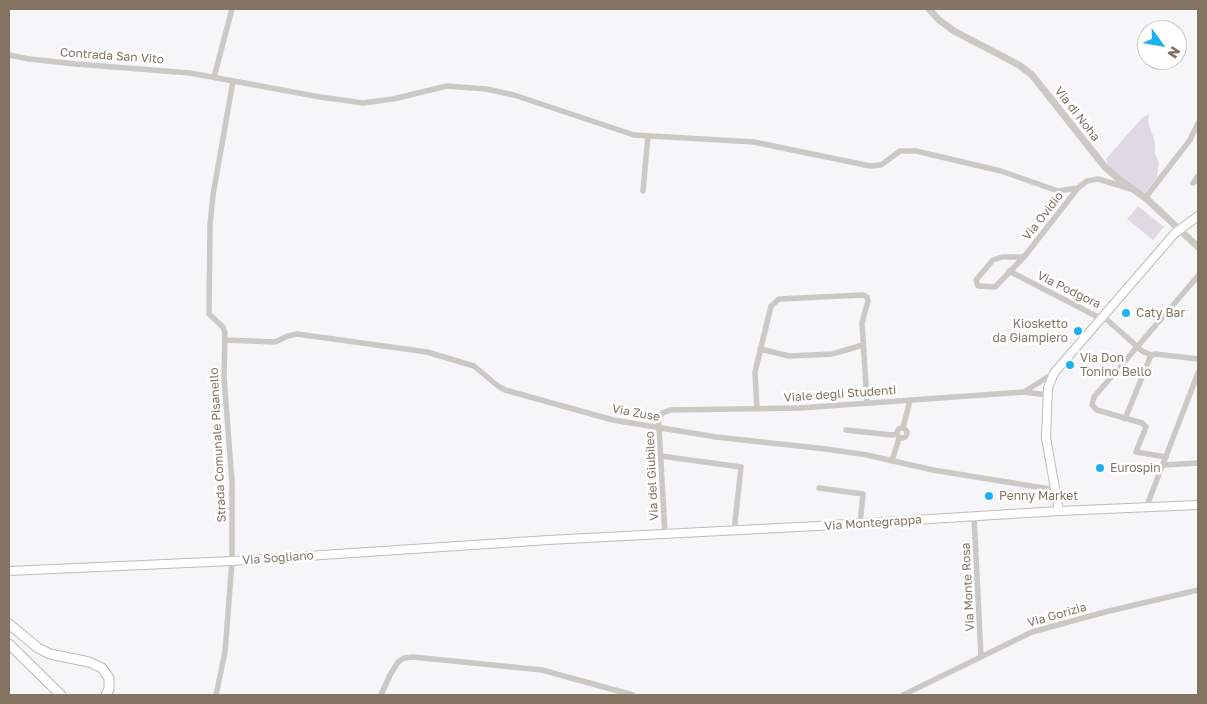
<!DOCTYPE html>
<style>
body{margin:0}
#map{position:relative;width:1207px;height:704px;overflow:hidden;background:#f6f6f9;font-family:"Golos Text",sans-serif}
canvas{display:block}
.frame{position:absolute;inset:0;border:10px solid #837361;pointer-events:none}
.north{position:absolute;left:1137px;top:20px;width:50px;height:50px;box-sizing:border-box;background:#fff;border:1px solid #cdc7c0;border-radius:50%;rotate:122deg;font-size:14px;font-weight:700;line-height:20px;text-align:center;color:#837361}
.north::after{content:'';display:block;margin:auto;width:18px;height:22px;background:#1cb2f2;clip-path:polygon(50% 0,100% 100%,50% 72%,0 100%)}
</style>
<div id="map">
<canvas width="1207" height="704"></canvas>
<div class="frame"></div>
<div class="north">N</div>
</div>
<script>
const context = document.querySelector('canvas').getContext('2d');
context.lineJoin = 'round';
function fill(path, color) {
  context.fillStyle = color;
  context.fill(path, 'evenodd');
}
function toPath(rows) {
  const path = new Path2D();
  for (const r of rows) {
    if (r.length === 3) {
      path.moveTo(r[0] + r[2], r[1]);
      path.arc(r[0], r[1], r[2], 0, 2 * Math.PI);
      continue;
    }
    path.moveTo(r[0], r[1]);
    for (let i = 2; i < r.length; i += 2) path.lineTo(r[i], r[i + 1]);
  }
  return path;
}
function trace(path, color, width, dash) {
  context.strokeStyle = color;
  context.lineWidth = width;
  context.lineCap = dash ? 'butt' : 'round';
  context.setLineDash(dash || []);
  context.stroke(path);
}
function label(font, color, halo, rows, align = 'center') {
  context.font = font + ' "Golos Text",sans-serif';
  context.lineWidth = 5;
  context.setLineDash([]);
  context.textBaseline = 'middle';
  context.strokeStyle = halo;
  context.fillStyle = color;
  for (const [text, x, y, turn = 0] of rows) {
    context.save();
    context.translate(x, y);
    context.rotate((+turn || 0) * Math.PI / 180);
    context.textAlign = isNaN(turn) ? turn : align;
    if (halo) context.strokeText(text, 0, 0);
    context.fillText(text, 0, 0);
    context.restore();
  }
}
const green = toPath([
 [1149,114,1148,122,1155,142,1155,154,1159,163,1157,177,1144,194,1108,166,1106,159,1142,118],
 [1138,206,1164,227,1153,240,1127,219]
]);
const minor = toPath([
 [9,55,29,59,76,64,190,73,320,97,363,103,393,99,447,86,486,89,514,95,634,135,754,142,870,166,881,165,900,151,916,151,1001,171,1058,191,1078,188,1087,181,1098,179,1131,189],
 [214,77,232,9],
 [1198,176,1193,183,1198,179],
 [643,191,648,136],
 [1145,198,1190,140,1198,123],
 [1024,257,1002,257,993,260,976,280,978,286,995,287,1024,257,1078,188],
 [1009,271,1096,316,1104,317,1142,351,1151,355,1155,354,1198,359],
 [226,340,275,342,288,336,297,334,427,352,474,366,498,386,505,390,613,420,716,437,826,449,867,455,933,470,1056,490],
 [760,349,789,356,832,354,863,345],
 [1024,392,1054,373],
 [757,409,755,372,771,306,779,299,863,295,867,297,868,301,862,323,867,403],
 [1125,419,1151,355],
 [903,428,910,400],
 [902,433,5],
 [846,430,892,435,897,434],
 [661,456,741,467,734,531],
 [1166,457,1136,452,1146,427,1142,423,1097,410,1092,405,1094,397,1198,276],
 [892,461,899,438],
 [1163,465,1198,463],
 [819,488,863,494,860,524],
 [1146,508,1198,373],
 [974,517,981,657],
 [665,534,659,427,658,417,663,413,670,410,800,408,1024,392,1048,395],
 [216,695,225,652,232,561,232,482,224,377,225,333,223,327,209,314,210,225,213,195,233,81],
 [381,695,390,675,398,662,404,658,413,657,542,670,633,695],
 [903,695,1032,632,1105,612,1198,590]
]);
const tertiary = toPath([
 [929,9,939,20,954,31,1019,65,1032,75,1105,167,1119,179,1148,200,1198,247]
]);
const secondary = toPath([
 [1059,511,1046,438,1048,388,1054,373,1175,233,1198,216],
 [9,571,232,561,548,540,817,526,1059,511,1198,505]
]);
const primary = toPath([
 [9,624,38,648,50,654,89,662,102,668,109,678,109,689,106,695],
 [9,644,61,695]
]);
const markers = [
 [1126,313,5,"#1cb2f2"],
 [1078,331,5,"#1cb2f2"],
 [1070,365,5,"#1cb2f2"],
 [1100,468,5,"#1cb2f2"],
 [989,496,5,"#1cb2f2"]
];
const streetNames = [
 ["Contrada San Vito",112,56,4],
 ["Via di Noha",1077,114,52],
 ["Via Ovidio",1043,216,-52],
 ["Via Podgora",1069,290,26],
 ["Viale degli Studenti",840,394,-4],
 ["Via Zuse",636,413,10],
 ["Strada Comunale Pisanello",218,445,-93],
 ["Via del Giubileo",652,476,-93],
 ["Via Montegrappa",873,523,-4],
 ["Via Sogliano",278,558,-4],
 ["Via Monte Rosa",968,587,-93],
 ["Via Gorizia",1057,615,-16]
];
const poiNames = [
 ["Caty Bar",1136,313],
 ["Kiosketto",1068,324,"right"],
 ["da Giampiero",1068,338,"right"],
 ["Via Don",1080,358],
 ["Tonino Bello",1080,372],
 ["Eurospin",1110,468],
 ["Penny Market",999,496]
];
fill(green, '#e0d9e3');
trace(secondary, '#c1bbb5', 10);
trace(primary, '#bebab4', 11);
trace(minor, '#ccc8c3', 5.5);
trace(tertiary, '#ccc8c3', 7);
trace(secondary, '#fff', 8);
trace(primary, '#fff', 9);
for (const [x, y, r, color] of markers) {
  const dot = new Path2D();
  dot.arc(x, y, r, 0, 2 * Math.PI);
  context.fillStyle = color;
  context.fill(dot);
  trace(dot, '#fff', 2);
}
label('12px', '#837361', '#fff', streetNames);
label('12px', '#837361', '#fff', poiNames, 'left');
</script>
